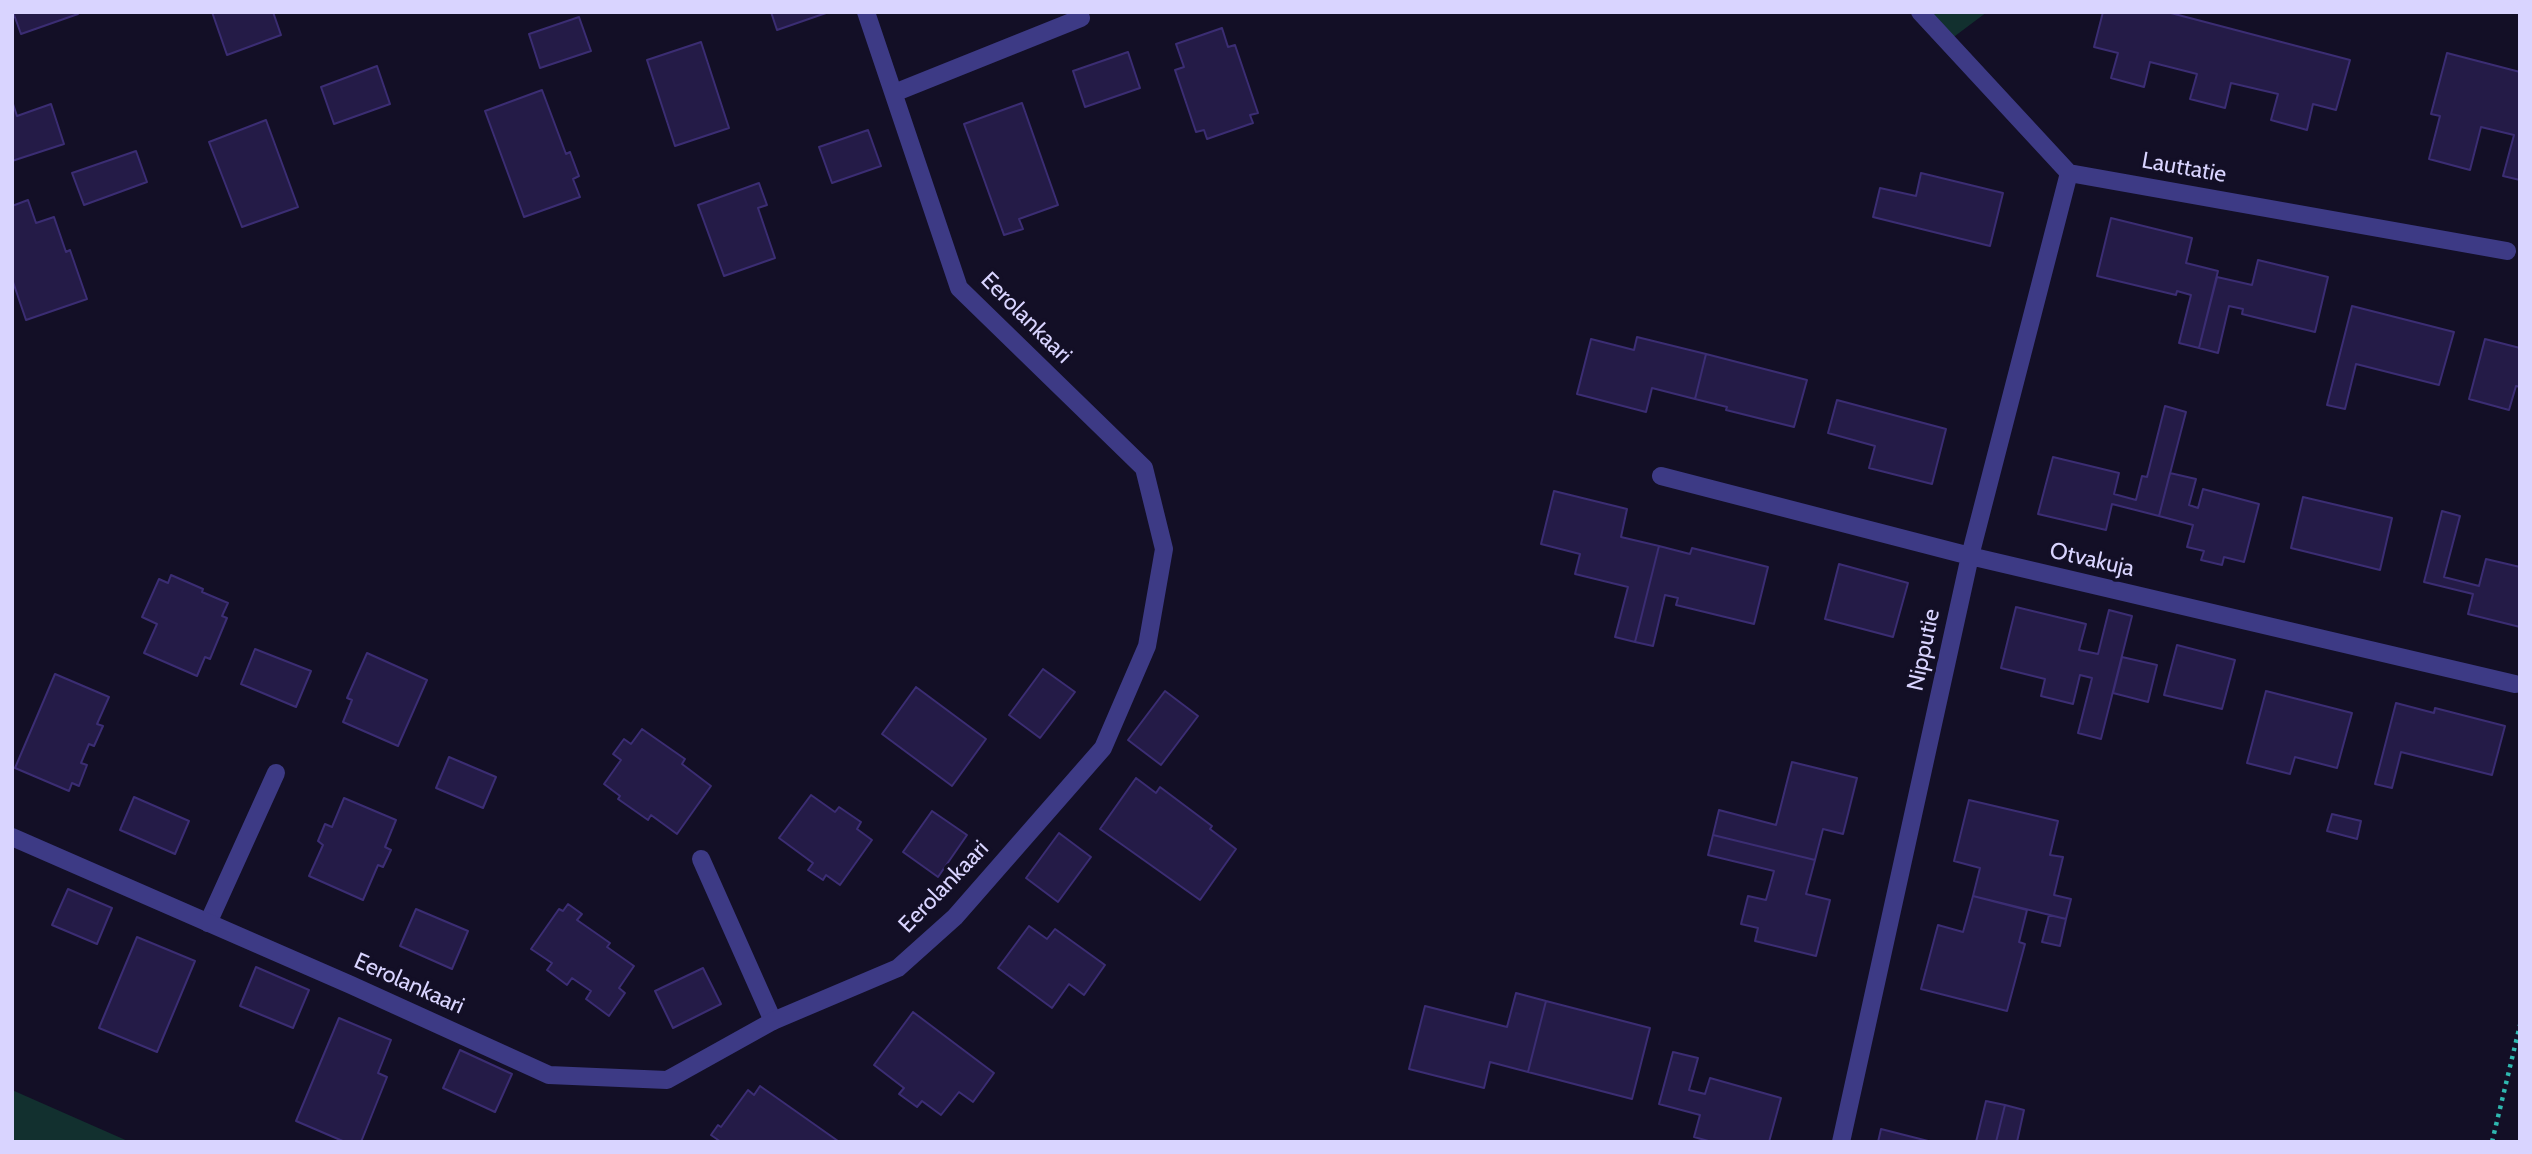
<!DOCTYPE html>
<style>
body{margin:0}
#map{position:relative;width:2532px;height:1154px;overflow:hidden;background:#130f26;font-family:Cabin,sans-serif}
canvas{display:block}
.frame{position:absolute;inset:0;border:14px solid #d9d4ff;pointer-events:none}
</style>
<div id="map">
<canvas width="2532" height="1154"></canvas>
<div class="frame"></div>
</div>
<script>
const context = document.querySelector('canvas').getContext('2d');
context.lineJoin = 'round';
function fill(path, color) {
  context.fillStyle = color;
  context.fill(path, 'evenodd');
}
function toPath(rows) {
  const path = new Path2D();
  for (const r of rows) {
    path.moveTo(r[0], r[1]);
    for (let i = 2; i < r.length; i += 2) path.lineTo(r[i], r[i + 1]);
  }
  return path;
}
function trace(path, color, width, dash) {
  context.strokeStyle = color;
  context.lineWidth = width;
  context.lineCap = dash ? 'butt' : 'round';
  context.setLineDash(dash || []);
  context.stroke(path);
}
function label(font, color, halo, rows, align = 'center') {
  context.font = font + ' Cabin,sans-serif';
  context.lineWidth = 7;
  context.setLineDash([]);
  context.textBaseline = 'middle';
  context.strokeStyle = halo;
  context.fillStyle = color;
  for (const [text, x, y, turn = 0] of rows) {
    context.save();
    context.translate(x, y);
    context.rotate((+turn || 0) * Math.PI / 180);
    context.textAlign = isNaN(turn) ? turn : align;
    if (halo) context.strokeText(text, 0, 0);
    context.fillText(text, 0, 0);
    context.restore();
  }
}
const green = toPath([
 [1920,12,1987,12,1947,42],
 [12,1090,130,1142,12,1142]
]);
const building = toPath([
 [13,12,78,12,78,14,21,34,13,12],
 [212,12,273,12,281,35,227,55,212,12],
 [771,12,826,12,826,13,777,30,771,12],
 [2103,12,2167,12,2350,60,2336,110,2313,104,2307,130,2271,120,2278,94,2231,83,2225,108,2190,99,2197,74,2150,62,2144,87,2111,78,2118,53,2094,47,2103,12],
 [579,17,591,51,540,68,529,34,579,17],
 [1222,28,1228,47,1235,45,1258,113,1250,115,1253,123,1207,139,1204,130,1196,132,1175,70,1184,67,1176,44,1222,28],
 [701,42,729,128,675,146,647,60,701,42],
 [1128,52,1140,88,1085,107,1073,71,1128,52],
 [2447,53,2520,72,2520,180,2503,176,2514,135,2481,127,2470,170,2429,159,2440,116,2431,114,2447,53],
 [377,66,390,104,334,124,321,87,377,66],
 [542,90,566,154,570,152,579,176,573,179,580,197,524,217,485,111,542,90],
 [12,101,17,116,51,104,64,144,12,161,12,101],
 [1022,103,1058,205,1019,219,1023,229,1004,235,964,124,1022,103],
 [266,120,298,207,242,227,209,142,266,120],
 [868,130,881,166,832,183,819,147,868,130],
 [136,151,147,182,84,205,72,173,136,151],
 [1921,173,2003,193,1990,246,1873,217,1880,188,1916,196,1921,173],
 [759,183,767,205,758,208,775,258,724,276,698,205,759,183],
 [28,200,36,223,54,217,66,252,70,250,87,299,26,320,12,279,12,206,28,200],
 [2111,218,2192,238,2186,263,2218,271,2199,348,2179,343,2191,295,2177,291,2176,295,2097,276,2111,218],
 [2258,260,2328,277,2315,332,2242,314,2243,309,2229,306,2218,353,2199,348,2217,277,2252,285,2258,260],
 [2352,306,2454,332,2439,385,2356,364,2345,409,2327,405,2352,306],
 [1637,337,1706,354,1695,399,1652,388,1646,412,1577,394,1591,339,1634,350,1637,337],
 [2485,339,2520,348,2520,387,2516,386,2509,410,2469,399,2485,339],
 [1706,354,1807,380,1794,427,1726,410,1727,407,1695,399,1706,354],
 [1837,400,1946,429,1932,484,1869,468,1875,446,1828,433,1837,400],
 [2165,406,2186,412,2159,516,2112,504,2106,530,2038,514,2053,457,2119,473,2114,494,2136,500,2142,476,2147,477,2165,406],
 [2170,473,2196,479,2189,505,2198,508,2203,489,2259,504,2244,562,2224,557,2222,565,2201,560,2204,551,2187,547,2193,525,2159,516,2170,473],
 [1554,491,1627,509,1621,537,1659,546,1635,642,1615,637,1628,587,1575,574,1580,554,1541,544,1554,491],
 [2303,497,2392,518,2380,570,2291,548,2303,497],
 [2442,511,2460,516,2444,577,2479,586,2486,559,2520,567,2520,627,2468,614,2473,594,2424,582,2442,511],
 [1659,546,1690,554,1692,548,1768,567,1754,624,1676,605,1678,598,1665,595,1653,646,1635,642,1659,546],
 [1839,564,1908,583,1893,637,1825,619,1839,564],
 [171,575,203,589,202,592,228,603,222,616,227,618,210,659,205,657,197,676,144,653,157,624,142,617,159,579,168,583,171,575],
 [2016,607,2086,624,2079,650,2098,654,2109,610,2132,616,2101,739,2078,733,2092,678,2080,675,2073,704,2041,696,2045,679,2001,668,2016,607],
 [2177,645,2235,660,2222,709,2164,695,2177,645],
 [255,649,311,671,296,707,241,684,255,649],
 [367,653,427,680,398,746,343,722,352,700,347,698,367,653],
 [2122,657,2157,665,2148,702,2113,693,2122,657],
 [1043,669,1075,692,1040,738,1009,715,1043,669],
 [55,674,109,697,97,724,103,726,94,746,89,744,81,763,87,765,79,786,72,783,69,791,15,768,55,674],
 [916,687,986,739,952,786,882,734,916,687],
 [1165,691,1198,716,1161,765,1128,740,1165,691],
 [2266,691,2352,713,2337,768,2295,757,2290,774,2247,763,2266,691],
 [2396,703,2434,713,2435,708,2505,726,2492,775,2401,752,2392,788,2375,784,2396,703],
 [642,729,685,759,682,764,711,786,677,834,651,815,648,820,618,799,620,796,604,784,621,760,613,754,624,739,631,744,642,729],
 [449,757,496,777,483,808,436,788,449,757],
 [1792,762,1857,778,1843,834,1823,829,1815,860,1713,835,1719,810,1776,825,1792,762],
 [1136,778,1156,793,1160,787,1212,826,1210,829,1236,849,1200,900,1100,829,1136,778],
 [811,795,835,812,839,807,861,822,857,829,872,840,840,885,826,875,823,880,808,870,813,863,779,838,811,795],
 [134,797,189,821,175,854,120,830,134,797],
 [344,798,396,820,385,847,391,850,383,867,378,865,363,900,309,876,323,845,318,841,325,824,332,827,344,798],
 [1969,800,2058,821,2050,855,2063,857,2054,895,2071,899,2066,919,1973,896,1980,868,1954,861,1969,800],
 [932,811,967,835,938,877,903,852,932,811],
 [2332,814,2361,821,2357,839,2327,831,2332,814],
 [1059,833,1091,857,1058,902,1026,878,1059,833],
 [1713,835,1815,860,1806,894,1830,900,1816,956,1755,941,1758,928,1741,924,1748,896,1766,900,1774,871,1708,855,1713,835],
 [68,889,112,908,97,944,52,925,68,889],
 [1973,896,2027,910,2019,942,2025,944,2007,1011,1921,989,1938,925,1963,932,1973,896],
 [568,904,582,914,577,920,610,943,607,947,634,966,619,988,625,993,609,1016,586,999,591,991,572,978,567,985,547,970,552,963,531,949,559,909,563,911,568,904],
 [416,909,468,931,452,969,400,946,416,909],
 [2049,915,2066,919,2060,946,2042,942,2049,915],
 [1029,926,1047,939,1055,929,1105,965,1084,995,1069,984,1052,1008,998,968,1029,926],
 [137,937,195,961,157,1052,99,1028,137,937],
 [256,967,309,990,293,1028,240,1006,256,967],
 [703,968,721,1004,673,1028,655,991,703,968],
 [1516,993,1546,1001,1528,1072,1490,1062,1484,1088,1409,1069,1425,1006,1507,1027,1516,993],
 [1546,1001,1650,1028,1632,1099,1528,1072,1546,1001],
 [913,1012,994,1073,973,1102,959,1092,941,1115,922,1101,917,1107,899,1094,904,1088,874,1065,913,1012],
 [339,1018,391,1040,378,1073,387,1077,361,1142,345,1142,296,1121,339,1018],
 [460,1050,512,1074,495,1112,443,1088,460,1050],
 [1673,1052,1698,1058,1689,1090,1705,1094,1710,1078,1781,1098,1769,1142,1712,1142,1694,1137,1700,1115,1659,1104,1673,1052],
 [760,1086,838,1141,837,1142,721,1142,711,1135,718,1125,721,1127,748,1090,754,1095,760,1086],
 [1986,1101,2005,1105,1996,1142,1976,1142,1986,1101],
 [2005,1105,2024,1110,2017,1142,1996,1142,2005,1105],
 [1881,1129,1932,1142,1878,1142,1881,1129]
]);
const path = toPath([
 [2492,1142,2520,1025]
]);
const lane = toPath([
 [701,859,773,1021],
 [208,923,276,773]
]);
const street = toPath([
 [1920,12,2069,173,2507,251],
 [894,93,1081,18],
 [1661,476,1970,556,2515,684],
 [12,837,351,985,549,1075,667,1080,773,1021,898,968,955,917,1103,748,1147,646,1164,549,1144,468,959,288,866,12],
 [1841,1142,1970,556,2069,173]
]);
const streetNames = [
 ["Lauttatie",2184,168,10],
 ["Eerolankaari",1026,318,45],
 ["Otvakuja",2092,560,13],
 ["Nipputie",1924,650,-78],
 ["Eerolankaari",944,887,-46],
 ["Eerolankaari",409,984,24]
];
fill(green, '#12302f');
fill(building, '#241b47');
trace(building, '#3b2d73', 2);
trace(path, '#2fb8b0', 4.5, [3.5, 5]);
trace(lane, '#3d3a85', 18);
trace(street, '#3d3a85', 18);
label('23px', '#d9d4ff', '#130f26', streetNames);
</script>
